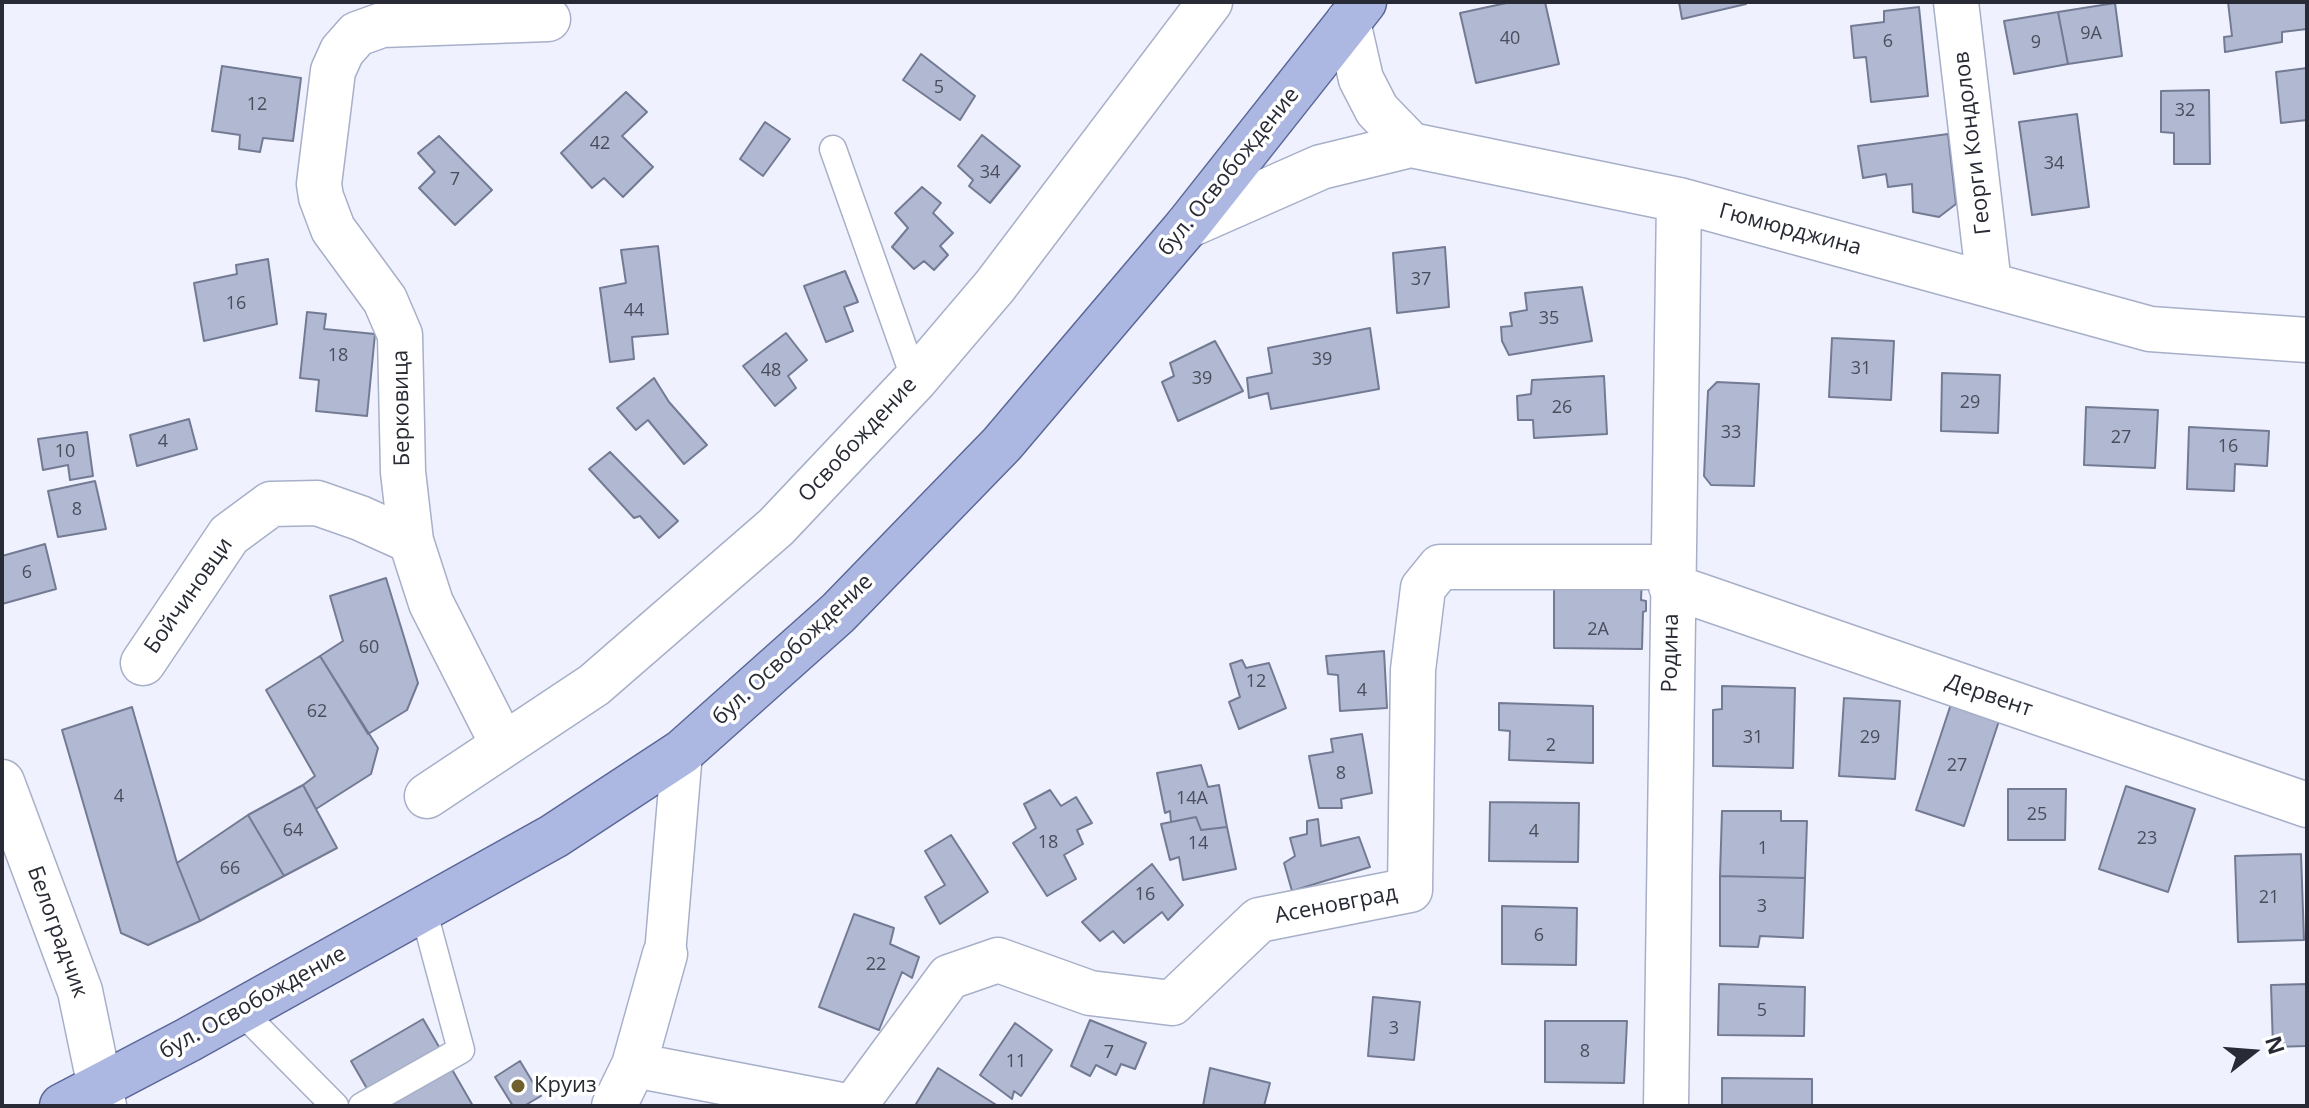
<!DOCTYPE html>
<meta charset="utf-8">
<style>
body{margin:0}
#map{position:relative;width:2309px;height:1108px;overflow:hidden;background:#eff2fe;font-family:"Open Sans",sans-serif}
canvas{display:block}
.frame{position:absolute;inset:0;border:4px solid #282b35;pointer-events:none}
.north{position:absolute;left:2213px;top:1012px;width:80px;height:80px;-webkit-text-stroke:6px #fff;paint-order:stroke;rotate:73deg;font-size:22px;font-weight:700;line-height:32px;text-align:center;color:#282b35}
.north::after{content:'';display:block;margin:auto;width:28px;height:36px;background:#282b35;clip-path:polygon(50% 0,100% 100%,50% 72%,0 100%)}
</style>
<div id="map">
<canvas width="2309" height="1108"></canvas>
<div class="frame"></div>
<div class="north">N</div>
</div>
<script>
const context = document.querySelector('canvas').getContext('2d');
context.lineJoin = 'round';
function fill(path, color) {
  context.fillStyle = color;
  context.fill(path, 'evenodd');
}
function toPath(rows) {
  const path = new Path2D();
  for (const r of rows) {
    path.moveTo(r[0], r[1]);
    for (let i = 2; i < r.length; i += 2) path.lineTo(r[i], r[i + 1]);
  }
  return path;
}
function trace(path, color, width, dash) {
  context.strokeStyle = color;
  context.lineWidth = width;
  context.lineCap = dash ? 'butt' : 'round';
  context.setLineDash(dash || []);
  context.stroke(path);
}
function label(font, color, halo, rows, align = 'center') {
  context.font = font + ' "Open Sans",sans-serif';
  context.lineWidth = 7;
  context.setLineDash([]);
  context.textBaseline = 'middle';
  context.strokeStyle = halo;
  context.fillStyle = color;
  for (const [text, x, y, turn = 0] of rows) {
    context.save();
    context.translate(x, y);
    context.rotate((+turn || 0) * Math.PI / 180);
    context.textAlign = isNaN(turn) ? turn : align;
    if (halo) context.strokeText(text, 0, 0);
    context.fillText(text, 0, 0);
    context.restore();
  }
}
const building = toPath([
 [1511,2,1545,2,1559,64,1476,83,1460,13,1511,2],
 [1679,2,1746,2,1746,4,1682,19,1679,2],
 [2228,2,2307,2,2307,29,2282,32,2282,42,2225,52,2224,37,2232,36,2228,2],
 [2115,3,2122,56,2068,64,2058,12,2115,3],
 [1919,7,1928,96,1871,102,1866,57,1854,58,1851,26,1884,22,1884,11,1919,7],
 [2058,12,2068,64,2014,74,2004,21,2058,12],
 [921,54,975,96,960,120,903,80,921,54],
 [222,66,301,78,293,141,263,138,260,152,239,149,240,135,212,131,222,66],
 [2307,68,2307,120,2281,123,2276,72,2307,68],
 [2209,90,2210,164,2174,164,2174,133,2161,132,2161,91,2209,90],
 [626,92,647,112,622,136,653,167,623,197,604,178,592,188,561,153,626,92],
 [2077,114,2089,207,2032,215,2019,122,2077,114],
 [765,122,790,139,763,176,740,159,765,122],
 [1948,134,1956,204,1939,217,1913,212,1912,184,1888,187,1886,174,1863,178,1858,146,1948,134],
 [982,135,1020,166,990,203,969,186,973,180,958,166,982,135],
 [439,136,492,190,455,225,419,188,435,172,418,153,439,136],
 [922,187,941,203,933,213,953,233,940,246,948,255,934,270,924,261,914,269,892,247,908,228,895,213,922,187],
 [658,246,668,334,632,337,634,359,610,362,600,288,626,283,621,250,658,246],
 [1445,247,1449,307,1397,313,1393,253,1445,247],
 [268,259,277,324,204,341,194,283,237,274,236,265,268,259],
 [845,271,858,302,844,307,853,331,826,342,804,286,845,271],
 [1582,287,1592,341,1509,355,1502,341,1501,327,1512,326,1510,313,1527,310,1525,293,1582,287],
 [307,312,326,314,324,329,375,334,367,416,316,411,319,380,300,378,307,312],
 [1370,328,1379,389,1271,409,1268,393,1249,398,1247,378,1272,373,1268,348,1370,328],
 [786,333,807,360,788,376,796,388,775,406,743,366,786,333],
 [1832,338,1894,341,1891,400,1829,397,1832,338],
 [1215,341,1243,391,1178,421,1162,382,1174,376,1170,363,1215,341],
 [1942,373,2000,375,1998,433,1941,431,1942,373],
 [1604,376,1607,434,1534,438,1533,420,1518,420,1517,396,1531,394,1532,380,1604,376],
 [654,378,669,402,707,445,684,464,648,420,636,430,617,408,654,378],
 [1717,382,1759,384,1754,486,1711,485,1704,476,1708,391,1717,382],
 [2086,407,2158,410,2155,468,2084,465,2086,407],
 [189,419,197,449,137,466,130,435,189,419],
 [2189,427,2269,431,2267,466,2235,464,2234,491,2187,489,2189,427],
 [87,432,93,476,70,480,68,465,43,470,38,439,87,432],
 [610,452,678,521,659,538,640,516,634,518,589,469,610,452],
 [95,481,106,529,58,537,48,491,95,481],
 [45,544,56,589,2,604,2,556,45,544],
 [1554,576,1642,577,1641,600,1646,601,1646,611,1643,612,1642,649,1554,648,1554,576],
 [386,578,418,683,407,710,368,734,320,656,343,641,330,596,386,578],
 [1384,651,1387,708,1340,711,1338,675,1328,674,1326,656,1384,651],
 [320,656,378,748,371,774,316,809,303,785,315,776,266,690,320,656],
 [1242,660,1246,668,1269,663,1286,708,1239,729,1229,702,1240,697,1230,664,1242,660],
 [1722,686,1795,688,1793,768,1713,766,1713,710,1722,709,1722,686],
 [1844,698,1900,701,1895,779,1839,776,1844,698],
 [1499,703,1593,706,1593,763,1509,760,1510,731,1499,730,1499,703],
 [1951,704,1999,721,1964,826,1916,810,1951,704],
 [132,707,177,863,200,921,148,945,121,933,62,730,132,707],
 [1362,734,1372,793,1341,799,1342,808,1319,808,1309,756,1333,752,1331,739,1362,734],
 [1201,765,1208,787,1219,785,1227,827,1201,830,1196,817,1171,822,1170,811,1165,813,1157,773,1201,765],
 [303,785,337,848,284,876,248,815,303,785],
 [2126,786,2195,809,2168,892,2099,869,2126,786],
 [2008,789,2066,789,2065,840,2008,840,2008,789],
 [1050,790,1061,806,1076,797,1092,823,1077,830,1083,844,1064,855,1076,879,1047,896,1013,843,1036,828,1024,804,1050,790],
 [1490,802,1579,803,1578,862,1489,861,1490,802],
 [1722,811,1781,811,1781,821,1807,821,1805,878,1720,876,1722,811],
 [248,815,284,876,200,921,177,863,248,815],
 [1196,817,1201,830,1227,827,1236,869,1183,880,1179,857,1170,860,1161,824,1196,817],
 [1318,819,1321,846,1359,837,1370,867,1292,891,1284,863,1295,856,1290,838,1307,834,1307,821,1318,819],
 [951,835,988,892,940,924,925,897,945,885,925,851,951,835],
 [2301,854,2304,940,2238,942,2235,856,2301,854],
 [1152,864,1183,905,1168,920,1162,912,1124,943,1113,931,1100,941,1082,922,1152,864],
 [1720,876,1805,878,1803,938,1760,936,1758,947,1720,946,1720,876],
 [1502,906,1577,908,1576,965,1502,964,1502,906],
 [854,914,894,928,890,944,919,957,912,978,902,972,879,1030,819,1007,854,914],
 [1719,984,1805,987,1804,1036,1718,1035,1719,984],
 [2307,984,2307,1046,2273,1047,2271,985,2307,984],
 [1373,997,1420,1002,1414,1060,1368,1056,1373,997],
 [423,1019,473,1106,377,1106,351,1061,423,1019],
 [1090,1020,1146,1043,1135,1069,1121,1064,1116,1075,1096,1065,1090,1076,1071,1066,1090,1020],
 [1545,1021,1627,1021,1624,1083,1545,1082,1545,1021],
 [1015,1023,1052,1050,1021,1096,1014,1091,1012,1099,980,1075,1015,1023],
 [520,1061,541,1096,524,1106,513,1106,495,1077,520,1061],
 [938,1068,998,1106,920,1106,916,1104,938,1068],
 [1210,1068,1270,1083,1264,1106,1203,1106,1210,1068],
 [1722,1078,1812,1079,1812,1106,1722,1106,1722,1078]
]);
const service = toPath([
 [833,149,915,380],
 [241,1011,335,1106],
 [362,1106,461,1050,423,909]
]);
const pedestrian = toPath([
 [665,954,682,752]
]);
const minor = toPath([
 [1956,2,1989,284],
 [1348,22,1361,79,1377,110,1411,145,1679,200,2150,329,2307,340],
 [1187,226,1321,167,1411,145],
 [1671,586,2307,805],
 [143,663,229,535,271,504,317,503,360,518,411,541],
 [503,745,431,603,411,541,403,472,400,335,385,300,333,229,321,197,319,184,333,71,342,51,357,34,382,25,548,19],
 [2,782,80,991,104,1106],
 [427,796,594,685,776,527,915,380,995,286,1210,2],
 [634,1065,847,1106],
 [614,1106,634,1065,665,954],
 [854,1106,949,977,998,960,1090,993,1172,1003,1259,920,1410,890,1413,670,1423,588,1440,567,1672,567],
 [1666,1106,1679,200]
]);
const primary = toPath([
 [62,1106,188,1040,554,836,682,752,838,613,1002,444,1187,226,1364,2]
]);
const markers = [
 [518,1086,8,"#70602e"]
];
const numberNames = [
 ["9А",2091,34],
 ["40",1510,39],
 ["6",1888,42],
 ["9",2036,43],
 ["5",939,88],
 ["12",257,105],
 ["32",2185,111],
 ["42",600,144],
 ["34",2054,164],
 ["34",990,173],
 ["7",455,180],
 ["37",1421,280],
 ["16",236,304],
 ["44",634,311],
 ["35",1549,319],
 ["18",338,356],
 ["39",1322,360],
 ["31",1861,369],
 ["48",771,371],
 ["39",1202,379],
 ["29",1970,403],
 ["26",1562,408],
 ["33",1731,433],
 ["27",2121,438],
 ["4",163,442],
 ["16",2228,447],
 ["10",65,452],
 ["8",77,510],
 ["6",27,573],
 ["2А",1598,630],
 ["60",369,648],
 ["12",1256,682],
 ["4",1362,691],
 ["62",317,712],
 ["31",1753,738],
 ["29",1870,738],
 ["2",1551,746],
 ["27",1957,766],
 ["8",1341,774],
 ["4",119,797],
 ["14А",1192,799],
 ["25",2037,815],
 ["64",293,831],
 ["4",1534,832],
 ["23",2147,839],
 ["18",1048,843],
 ["14",1198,844],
 ["1",1763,849],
 ["66",230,869],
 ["16",1145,895],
 ["21",2269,898],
 ["3",1762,907],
 ["6",1539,936],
 ["22",876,965],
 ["5",1762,1011],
 ["3",1394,1029],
 ["8",1585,1052],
 ["7",1109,1053],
 ["11",1016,1062]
];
const streetNames = [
 ["Георги Кондолов",1973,143,-97],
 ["бул. Освобождение",1229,172,-51],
 ["Гюмюрджина",1790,230,15],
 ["Берковица",402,408,-91],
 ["Освобождение",858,440,-47],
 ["Бойчиновци",189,596,-55],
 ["бул. Освобождение",793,650,-43],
 ["Родина",1671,653,-89],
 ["Дервент",1989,696,19],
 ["Асеновград",1336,905,-11],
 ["Белоградчик",57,932,70],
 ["бул. Освобождение",253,1003,-29]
];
const poiNames = [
 ["Круиз",534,1086]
];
fill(building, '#b0b8d2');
trace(building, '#737a93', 2);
trace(service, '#a7afc9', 29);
trace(pedestrian, '#a7afc9', 43);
trace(minor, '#a7afc9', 47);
trace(primary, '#5b6798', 47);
trace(service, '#fff', 26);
trace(pedestrian, '#fff', 40);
trace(minor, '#fff', 44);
trace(primary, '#adb8e2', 44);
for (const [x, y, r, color] of markers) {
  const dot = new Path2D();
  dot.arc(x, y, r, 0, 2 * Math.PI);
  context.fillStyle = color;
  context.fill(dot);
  trace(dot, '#fff', 3);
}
label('18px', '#4a4e5c', null, numberNames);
label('22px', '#282b35', '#fff', streetNames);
label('22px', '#282b35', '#fff', poiNames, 'left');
</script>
